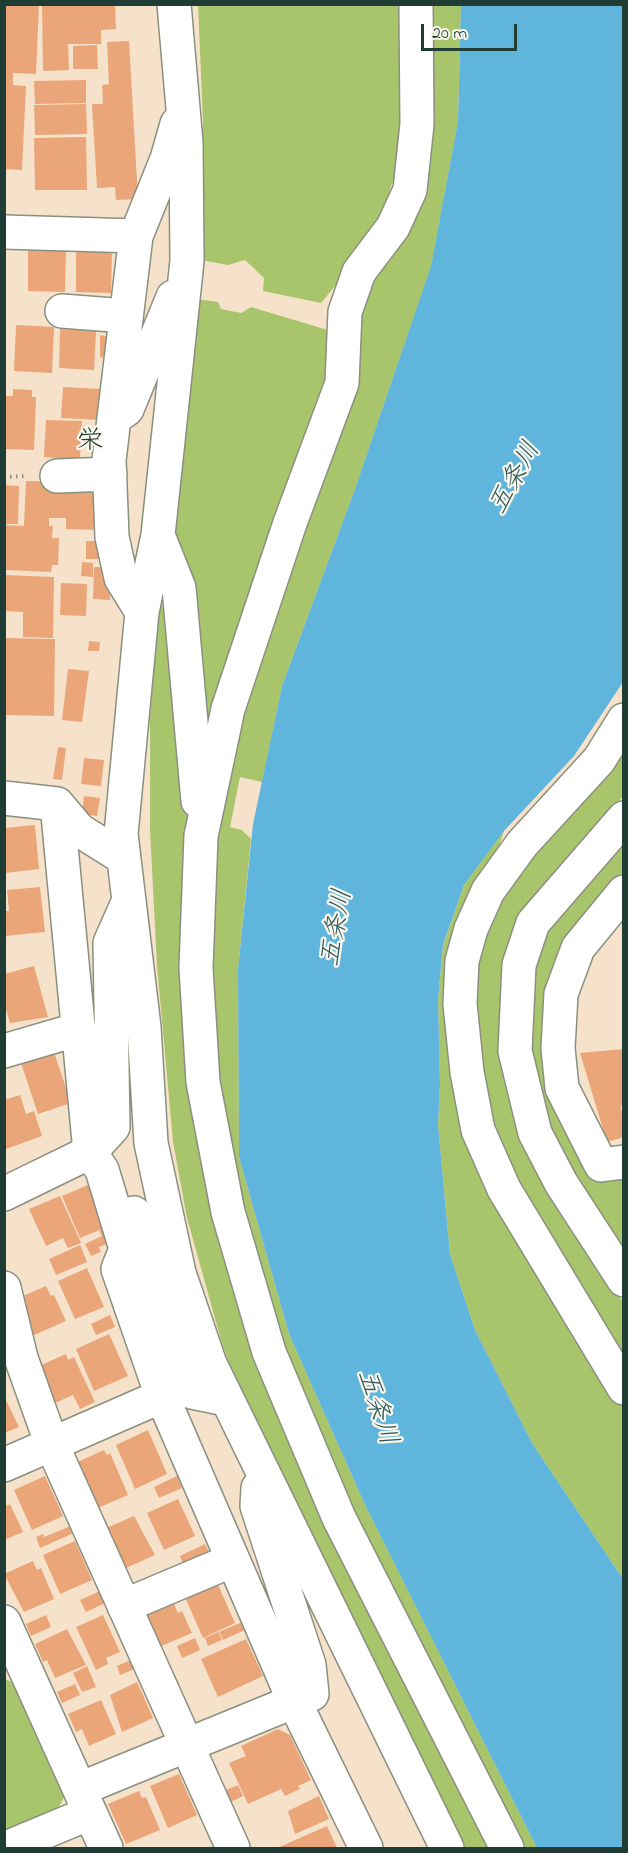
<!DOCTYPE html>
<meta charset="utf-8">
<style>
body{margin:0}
#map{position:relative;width:628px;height:1853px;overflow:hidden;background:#f6e2ca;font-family:"Indie Flower",sans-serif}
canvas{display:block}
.frame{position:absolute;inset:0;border:6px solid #1f3d34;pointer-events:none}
.scale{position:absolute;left:421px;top:24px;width:96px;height:27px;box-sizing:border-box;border:3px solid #1f3d34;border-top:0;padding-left:8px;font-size:18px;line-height:21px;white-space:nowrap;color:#1f3d34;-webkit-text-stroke:4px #fbf7ec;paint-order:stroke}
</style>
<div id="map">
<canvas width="628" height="1853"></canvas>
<div class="frame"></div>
<div class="scale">20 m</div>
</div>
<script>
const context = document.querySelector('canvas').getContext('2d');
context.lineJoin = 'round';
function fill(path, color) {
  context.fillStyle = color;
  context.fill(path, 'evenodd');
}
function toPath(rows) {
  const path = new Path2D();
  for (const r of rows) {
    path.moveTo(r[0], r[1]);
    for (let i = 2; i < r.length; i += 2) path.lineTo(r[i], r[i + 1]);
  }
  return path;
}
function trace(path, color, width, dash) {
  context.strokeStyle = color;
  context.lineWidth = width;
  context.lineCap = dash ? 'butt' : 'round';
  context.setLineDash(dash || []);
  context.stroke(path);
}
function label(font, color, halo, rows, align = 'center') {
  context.font = font + ' "Indie Flower","Klee One",sans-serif';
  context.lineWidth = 4.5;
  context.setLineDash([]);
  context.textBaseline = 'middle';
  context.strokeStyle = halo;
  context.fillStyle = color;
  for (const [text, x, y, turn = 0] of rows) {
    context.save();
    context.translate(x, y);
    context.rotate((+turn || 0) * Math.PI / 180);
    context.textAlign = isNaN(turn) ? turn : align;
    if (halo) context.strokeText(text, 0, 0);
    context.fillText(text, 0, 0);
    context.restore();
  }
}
const green = toPath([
 [198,5,403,5,400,117,394,178,380,218,340,280,321,303,263,291,264,278,245,260,228,265,201,260,203,121],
 [425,5,461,5,458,121,431,267,355,489,282,686,262,782,240,777,230,827,242,830,251,839,238,969,239,1157,289,1334,366,1507,537,1848,518,1848,348,1510,278,1346,222,1126,208,943,216,840,231,748,363,290,403,232],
 [196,299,218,302,221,309,241,313,251,307,331,331,332,369,213,738,198,732,171,540],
 [160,600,177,650,190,847,221,1217,498,1848,465,1848,308,1537,254,1426,223,1347,187,1218,173,1142,157,965,150,830,150,717],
 [623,739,623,796,524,915,504,995,547,1183,623,1302,623,1374,513,1188,475,1072,473,954,498,893],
 [504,831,494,862,474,896,470,1128,623,1400,623,1579,532,1443,475,1330,450,1254,438,1125,440,1085,438,999,443,946,464,885],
 [623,835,623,872,582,918,562,1124,588,1178,623,1175,623,1261,572,1182,545,1120,529,1049,528,991,544,930],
 [4,1679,16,1683,66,1794,57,1810,4,1831]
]);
const water = toPath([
 [461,5,623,5,623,682,574,756,504,831,464,885,443,945,438,999,440,1085,438,1125,450,1254,475,1330,532,1443,623,1579,623,1848,537,1848,366,1507,289,1334,239,1157,238,969,253,824,282,686,355,489,431,266,458,121]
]);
const building = toPath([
 [4,4,39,4,36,74,13,73,13,85,26,86,22,170,4,169],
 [42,4,115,4,116,29,101,30,101,44,68,44,69,70,43,71],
 [129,41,138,199,116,200,115,187,97,188,92,104,103,104,102,85,109,84,107,42],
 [97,45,98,69,73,69,73,46],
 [86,80,86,103,35,104,34,81],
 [86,104,87,134,35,135,34,105],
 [86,137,87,190,35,190,34,138],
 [28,248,66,249,65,292,28,291],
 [76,250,112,251,111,293,76,292],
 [16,325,54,327,52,373,14,371],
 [60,329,96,331,94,370,59,368],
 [100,335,111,337,110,358,100,357],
 [63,387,102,389,100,420,61,418],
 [13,389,32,390,32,397,36,397,34,450,4,449,4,396,13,396],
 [46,420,82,421,80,460,44,457],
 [26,481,100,483,99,530,66,529,66,518,49,518,49,526,53,526,52,538,59,538,58,565,52,565,51,572,4,570,4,525,24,526],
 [4,485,19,486,18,524,4,524],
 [86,541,102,541,101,559,86,559],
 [82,562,93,563,93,577,81,576],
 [94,567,111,567,110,600,93,599],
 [4,575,54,577,53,638,23,637,23,612,4,611],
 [61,583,87,584,86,616,60,615],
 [4,638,55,639,54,716,4,715],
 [89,641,100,642,99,651,88,651],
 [68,669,89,671,82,722,62,720],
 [58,747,66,748,62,780,53,779],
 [84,758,104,760,101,786,81,784],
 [84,796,100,798,97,816,82,814],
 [35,825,39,869,5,873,5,828],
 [40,887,45,932,5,936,4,911,9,911,7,890],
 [34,966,48,1017,10,1023,4,1002,4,974],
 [624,1049,624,1105,621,1106,624,1137,607,1142,580,1053],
 [54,1052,71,1103,38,1114,21,1063],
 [20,1095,26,1114,34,1111,42,1136,6,1149,4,1100],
 [88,1185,107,1227,80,1238,62,1196],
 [60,1196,81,1243,68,1248,63,1238,46,1246,29,1209],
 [106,1228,112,1242,99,1247,101,1252,91,1256,85,1244,102,1236,99,1231],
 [80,1245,87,1262,56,1275,49,1259],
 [87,1268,104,1307,75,1319,58,1281],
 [46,1286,51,1296,54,1295,66,1321,34,1335,16,1299],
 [110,1315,115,1327,96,1335,91,1324],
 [109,1334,128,1376,94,1391,76,1349],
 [66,1354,68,1360,74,1357,95,1402,80,1409,73,1395,55,1403,39,1366],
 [4,1396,19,1427,4,1433],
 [148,1430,167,1474,135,1489,116,1445],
 [104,1450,107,1455,110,1453,128,1495,98,1508,73,1464],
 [45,1476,63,1516,32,1530,14,1490],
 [177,1476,182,1488,159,1498,154,1487],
 [178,1499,195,1536,164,1550,147,1513],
 [4,1500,7,1506,10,1504,23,1532,4,1540],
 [134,1516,155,1555,126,1568,117,1550,114,1551,104,1529],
 [73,1525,76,1532,40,1548,36,1537,43,1534,44,1537],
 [75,1541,92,1580,60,1594,43,1555],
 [205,1544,211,1557,185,1568,180,1556],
 [33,1561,37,1570,41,1568,54,1599,24,1612,4,1574],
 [215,1578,235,1623,203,1638,183,1593],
 [100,1591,105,1603,86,1612,80,1600],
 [171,1597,178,1613,182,1611,192,1633,159,1647,143,1610],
 [46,1615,51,1627,31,1636,26,1624],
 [103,1615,120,1652,106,1658,108,1664,96,1670,76,1627],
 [242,1622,245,1630,223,1640,219,1632],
 [67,1629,86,1665,55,1678,47,1660,43,1662,35,1644],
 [218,1632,222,1640,208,1646,205,1638],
 [195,1638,200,1650,182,1658,177,1646],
 [246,1639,263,1676,218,1697,201,1659],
 [133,1659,137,1668,120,1675,117,1666],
 [87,1666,96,1687,82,1692,73,1673],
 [137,1682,153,1718,122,1732,110,1695],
 [75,1684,80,1695,62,1703,57,1692],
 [101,1700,116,1734,89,1746,82,1729,76,1732,68,1714],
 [278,1729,290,1735,311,1780,298,1786,300,1789,285,1796,281,1789,248,1804,229,1763,246,1756,241,1746],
 [179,1774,197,1815,168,1828,150,1786],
 [238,1785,243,1796,227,1804,221,1792],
 [139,1791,142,1798,146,1797,160,1830,126,1844,108,1804],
 [319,1796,329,1819,295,1834,288,1811],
 [327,1826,337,1848,277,1848]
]);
const path = toPath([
 [4,477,25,476]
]);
const minor = toPath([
 [174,4,186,143,187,261,158,535,142,612,121,834,144,1027,151,1143,179,1273,210,1364,447,1848],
 [416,4,417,124,410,190,393,227,359,272,345,312,342,383,290,523,228,709,201,836,196,968,203,1082,228,1212,269,1352,339,1518,507,1848],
 [4,232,136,236,167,159,177,124],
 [136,236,109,460,112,537,121,578,142,612],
 [62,311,126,316],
 [123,412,127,409,173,297],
 [57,476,110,474],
 [158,535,179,588,198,801],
 [624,720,599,760,522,844,488,891,471,929,462,961,460,1004,467,1072,478,1130,504,1189,624,1388],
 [4,798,57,804,79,830,122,857],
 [57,804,90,1152,102,1170,126,1249,118,1269,162,1396,295,1703,366,1848],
 [624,818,533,923,519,965,515,1051,535,1133,561,1183,624,1280],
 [624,892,578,948,561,994,558,1048,562,1088,601,1165,624,1162],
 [4,1051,79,1029],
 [4,1194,90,1152,113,1127,110,943,129,900],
 [134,1213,192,1392,226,1399],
 [4,1288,21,1358,52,1445,233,1848],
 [4,1465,162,1396],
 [124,1606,233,1560],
 [4,1622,106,1848],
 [80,1789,312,1694,309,1665,257,1506,258,1488],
 [6,1848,90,1813]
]);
const waterNames = [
 ["五条川",517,479,-61],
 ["五条川",339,928,-80],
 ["五条川",375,1408,72]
];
const quarterNames = [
 ["栄",90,444]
];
fill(green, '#a8c56c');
fill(water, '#60b5dc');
fill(building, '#eaa579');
trace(minor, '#8a907f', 36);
trace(path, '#8a907f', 4, [1.5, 4.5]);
trace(minor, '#fff', 33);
label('italic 26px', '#2f5b5e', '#fbf7ec', waterNames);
label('27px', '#1f3d34', '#fbf7ec', quarterNames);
</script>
